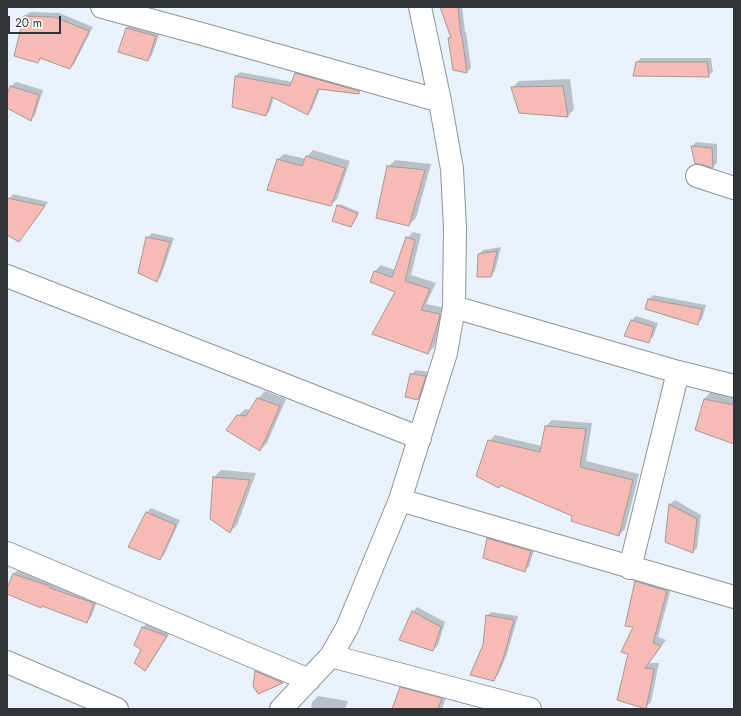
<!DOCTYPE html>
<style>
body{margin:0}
#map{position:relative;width:741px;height:716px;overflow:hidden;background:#e9f1fa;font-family:Jost,sans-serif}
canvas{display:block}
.frame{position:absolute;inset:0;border:8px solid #303337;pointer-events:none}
.scale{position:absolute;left:8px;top:16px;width:53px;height:18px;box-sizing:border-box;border:2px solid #303337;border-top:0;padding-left:5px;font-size:12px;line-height:14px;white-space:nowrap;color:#303337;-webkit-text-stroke:3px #fff;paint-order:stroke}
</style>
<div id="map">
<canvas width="741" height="716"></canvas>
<div class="frame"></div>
<div class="scale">20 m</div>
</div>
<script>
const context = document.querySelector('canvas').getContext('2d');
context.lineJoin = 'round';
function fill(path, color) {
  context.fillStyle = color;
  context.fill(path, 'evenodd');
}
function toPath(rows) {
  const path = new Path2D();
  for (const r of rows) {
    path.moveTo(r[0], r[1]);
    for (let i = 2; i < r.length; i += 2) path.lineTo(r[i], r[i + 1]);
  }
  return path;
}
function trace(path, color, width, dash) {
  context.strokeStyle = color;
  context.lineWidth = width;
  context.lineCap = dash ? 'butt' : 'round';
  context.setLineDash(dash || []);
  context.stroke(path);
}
const shadow = toPath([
 [441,7,462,7,465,32,466,32,471,68,467,72,454,70,449,38,451,36],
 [30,12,59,13,93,27,74,64,70,68,42,57,38,62,25,16],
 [131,24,160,32,152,55,148,60,126,28],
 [641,58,711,58,713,72,708,76,637,62],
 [301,69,363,88,359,93,320,89,312,109,308,114,274,97,270,110,266,115,236,76,240,72,293,82,296,74],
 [570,79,574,109,568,116,512,88,519,81],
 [16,82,43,90,35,115,31,119,7,107,7,98,11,86],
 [696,142,717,144,717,163,713,167,696,163,692,146],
 [313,150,350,161,337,199,331,205,277,160,284,154,306,159,307,156],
 [395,160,431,164,416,218,409,225,388,167],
 [13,194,48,202,19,241,7,234,7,201],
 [340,204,359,212,353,224,338,206],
 [413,232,421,234,411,275,436,283,426,304,446,308,444,316,434,347,428,353,397,291,375,271,381,265,395,270,407,238],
 [152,233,174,238,161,276,157,280,147,238],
 [501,247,495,271,491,276,479,254,483,250],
 [653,295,706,305,702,319,698,323,648,300],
 [636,316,658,323,653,337,648,341,626,335,632,320],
 [416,370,429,372,422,395,418,399,411,374],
 [265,391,286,399,267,443,260,450,238,416,245,409,251,410,258,398],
 [711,392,734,397,734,439,704,399],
 [552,420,592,423,586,461,639,474,625,529,619,535,501,485,499,487,489,441,495,435,542,446,546,426],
 [221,470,256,473,237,525,230,532,211,518,214,477],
 [675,500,701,515,697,548,693,552,666,542,670,504],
 [151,508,180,520,164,555,160,559,147,513],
 [492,534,535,547,529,566,525,571,488,539],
 [18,570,54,582,98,599,91,617,87,622,7,592,13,574],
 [641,576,672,585,658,637,666,640,649,663,659,663,651,702,646,707,635,627,636,582],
 [417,607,445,622,438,645,433,650,413,612],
 [491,612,518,616,507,654,498,675,493,680,484,646,487,616],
 [147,623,171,631,149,666,144,670,143,650,136,645,143,627],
 [260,667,286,678,282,682,259,693,254,685,256,671],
 [408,681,448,692,442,709,394,709,401,688],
 [318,696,348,701,345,709,311,709,312,702]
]);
const building = toPath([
 [440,7,458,7,461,36,462,36,467,73,453,70,448,38,451,38,440,7],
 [24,16,54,17,89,31,70,69,40,58,38,63,14,56,24,16],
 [126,28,156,36,148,61,118,52,126,28],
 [636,62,707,62,709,77,633,76,636,62],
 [295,73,359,91,359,94,318,89,308,115,272,97,266,116,232,107,235,76,290,86,295,73],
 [10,86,39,95,31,121,7,108,7,95,10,86],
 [563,86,568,117,519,113,511,87,563,86],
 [691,146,712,148,713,168,701,164,695,164,691,146],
 [306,156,345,168,331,206,267,190,277,159,302,166,306,156],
 [387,166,425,170,409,226,376,218,387,166],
 [7,198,45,206,19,242,7,235,7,198],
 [337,205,358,214,351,227,332,221,337,205],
 [146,237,170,242,157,282,138,273,146,237],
 [406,237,415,240,405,281,430,289,421,310,440,314,438,323,428,354,372,334,395,292,370,282,374,271,392,277,406,237],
 [497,251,491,277,477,277,478,254,497,251],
 [648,299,702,309,698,325,645,309,648,299],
 [631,320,654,327,649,343,624,336,631,320],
 [410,374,426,376,418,400,405,397,410,374],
 [257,398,280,406,260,451,226,430,237,415,246,416,257,398],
 [704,399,734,405,734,444,695,430,704,399],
 [545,426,586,429,580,467,633,480,619,536,571,521,572,516,500,485,499,488,476,476,488,440,540,452,545,426],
 [213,477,250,480,230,533,210,519,213,477],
 [669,504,697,519,693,553,665,542,669,504],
 [146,512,176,525,160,560,128,547,146,512],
 [487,538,531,551,525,572,483,558,487,538],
 [13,574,50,586,50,588,94,603,87,623,42,606,41,608,7,594,7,588,13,574],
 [635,581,667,591,653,643,661,646,645,668,654,669,646,709,617,700,628,654,621,652,633,627,625,626,635,581],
 [412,611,441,627,433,651,399,640,412,611],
 [486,615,514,620,503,659,494,681,470,675,483,645,486,615],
 [142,627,167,636,145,671,134,663,141,650,134,645,142,627],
 [255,671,283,683,258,694,253,686,255,671],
 [400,687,442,698,438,709,392,709,400,687]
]);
const minor = toPath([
 [102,7,202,34,440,101],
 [697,176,734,188],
 [7,276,420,438],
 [454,307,678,372,734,386],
 [400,500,734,597],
 [7,553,309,680],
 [630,568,678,372],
 [331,656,530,709],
 [7,662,117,709],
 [281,709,331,656,347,628,400,500,446,353,454,307,455,228,452,169,440,101,420,7]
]);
fill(shadow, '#0003');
fill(building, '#f6bbb5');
trace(building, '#a59897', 1);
trace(minor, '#8d949d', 24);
trace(minor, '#fff', 22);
</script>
